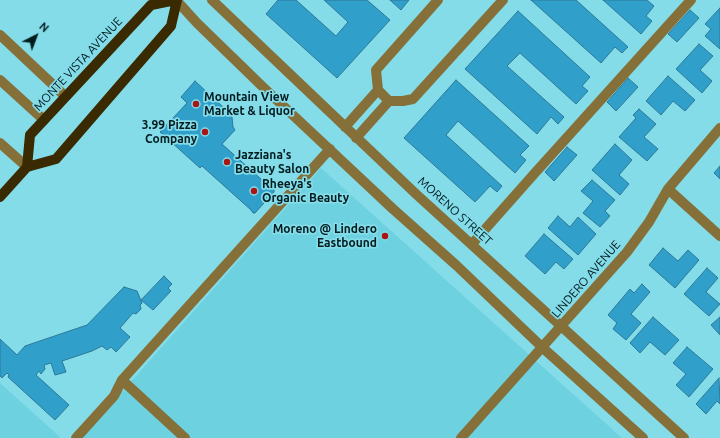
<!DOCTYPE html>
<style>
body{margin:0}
#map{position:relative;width:720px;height:438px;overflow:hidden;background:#84dce9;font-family:Ubuntu,sans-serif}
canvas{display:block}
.north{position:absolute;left:16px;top:16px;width:40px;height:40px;-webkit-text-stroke:3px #84dce9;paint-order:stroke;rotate:42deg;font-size:11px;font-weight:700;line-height:16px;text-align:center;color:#011b1f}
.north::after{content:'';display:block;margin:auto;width:14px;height:18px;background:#011b1f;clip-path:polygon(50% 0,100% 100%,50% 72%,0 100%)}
</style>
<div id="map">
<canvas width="720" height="438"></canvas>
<div class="north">N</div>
</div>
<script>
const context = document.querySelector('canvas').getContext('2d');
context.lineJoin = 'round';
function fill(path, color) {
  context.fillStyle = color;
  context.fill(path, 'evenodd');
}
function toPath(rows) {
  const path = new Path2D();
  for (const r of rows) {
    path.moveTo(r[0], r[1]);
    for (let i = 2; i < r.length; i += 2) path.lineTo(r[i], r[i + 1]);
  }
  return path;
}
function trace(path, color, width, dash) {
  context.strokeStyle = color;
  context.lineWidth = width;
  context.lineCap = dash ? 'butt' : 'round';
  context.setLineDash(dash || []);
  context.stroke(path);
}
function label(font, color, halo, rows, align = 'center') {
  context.font = font + ' Ubuntu,sans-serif';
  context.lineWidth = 3.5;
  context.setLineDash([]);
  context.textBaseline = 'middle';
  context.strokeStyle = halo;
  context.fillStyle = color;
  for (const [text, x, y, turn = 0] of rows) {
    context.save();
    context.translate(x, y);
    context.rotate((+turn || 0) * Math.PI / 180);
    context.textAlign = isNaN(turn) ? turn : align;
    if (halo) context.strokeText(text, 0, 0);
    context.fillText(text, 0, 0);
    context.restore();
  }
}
const built = toPath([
 [321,168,622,438,81,438],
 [0,383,60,437,60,438,0,438]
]);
const building = toPath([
 [278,0,296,0,336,36,348,22,324,0,367,0,390,20,337,78,266,14,278,0],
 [390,0,409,0,401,10,390,0],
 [531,0,576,0,628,47,622,53,615,47,601,63,531,0],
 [603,0,647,0,654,6,646,16,652,21,641,34,603,0],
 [720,8,720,49,705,36,711,29,705,24,720,8],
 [690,10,699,18,677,42,668,34,690,10],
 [518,11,590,77,582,86,588,91,576,104,520,53,507,66,564,117,558,124,551,117,537,134,465,69,518,11],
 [699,44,713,56,700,70,712,81,702,93,676,69,699,44],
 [668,76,695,100,685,111,673,101,661,115,646,101,668,76],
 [628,78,638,87,616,111,607,102,628,78],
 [456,80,529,146,520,155,526,160,515,173,458,121,446,135,502,186,497,192,490,186,475,202,404,138,456,80],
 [195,81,224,108,223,109,232,117,233,127,235,130,222,144,271,188,274,189,274,192,255,213,253,213,251,210,202,166,200,168,160,132,187,103,181,97,195,81],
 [639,109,656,124,644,137,658,149,647,161,619,137,636,118,633,115,639,109],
 [615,144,632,160,619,175,629,184,620,195,592,170,615,144],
 [567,147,577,155,554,181,545,172,567,147],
 [720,166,720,179,714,173,720,166],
 [592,180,615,200,605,211,610,216,600,227,583,213,593,201,581,191,592,180],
 [558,216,570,227,578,217,596,234,578,255,548,228,558,216],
 [544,234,573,259,564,269,556,262,545,274,525,256,544,234],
 [663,248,678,261,688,250,699,260,675,288,649,265,663,248],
 [707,268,718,278,706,292,720,304,709,316,684,294,707,268],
 [164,276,172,284,168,288,171,291,153,310,141,300,164,276],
 [642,284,650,292,631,314,641,323,626,340,613,329,617,323,608,315,630,289,634,293,642,284],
 [124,287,137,291,142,303,140,305,141,309,136,314,133,313,120,328,130,337,116,352,111,347,107,350,102,346,92,351,62,361,66,372,55,375,51,363,44,365,45,369,41,374,39,371,36,375,69,405,55,420,8,377,9,375,7,373,2,378,0,376,0,339,17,355,25,346,87,325,124,287],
 [653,317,679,340,665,355,650,342,640,353,630,343,653,317],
 [720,317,720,335,711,325,720,317],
 [687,347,713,369,689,397,676,385,686,374,673,363,687,347],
 [719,378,720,404,717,401,706,414,696,404,719,378]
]);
const minor = toPath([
 [176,0,197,23,264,88,393,209,456,265,543,348,643,438],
 [212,0,416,194,684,438],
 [438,0,376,70,378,90,389,101,403,101,413,99,503,0],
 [0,35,65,96],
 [0,80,44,120],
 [345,127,378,90],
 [356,138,389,101],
 [0,143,27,167],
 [668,189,720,236],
 [472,244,534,174,691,0],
 [122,380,185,438],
 [76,438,114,396,122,380,330,149],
 [461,438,627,252,649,222,668,189,720,128]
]);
const major = toPath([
 [27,167,30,135,151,5,176,0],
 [0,197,27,167,56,159,171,26,177,0]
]);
const markers = [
 [196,104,4,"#a81513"],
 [205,132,4,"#a81513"],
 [227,162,4,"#a81513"],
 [254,191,4,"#a81513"],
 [385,236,4,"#a81513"]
];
const streetNames = [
 ["MONTE VISTA AVENUE",78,64,-47],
 ["MORENO STREET",455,211,42],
 ["LINDERO AVENUE",586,279,-49]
];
const poiNames = [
 ["Mountain View",204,97],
 ["Market & Liquor",204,111],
 ["3.99 Pizza",197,125,"right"],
 ["Company",197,139,"right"],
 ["Jazziana's",235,155],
 ["Beauty Salon",235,169],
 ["Rheeya's",262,184],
 ["Organic Beauty",262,198],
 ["Moreno @ Lindero",377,229,"right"],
 ["Eastbound",377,243,"right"]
];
fill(built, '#6dd1e0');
fill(building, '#309fca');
trace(building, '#2e7997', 1);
trace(minor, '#857039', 10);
trace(major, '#392a01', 10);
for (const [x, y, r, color] of markers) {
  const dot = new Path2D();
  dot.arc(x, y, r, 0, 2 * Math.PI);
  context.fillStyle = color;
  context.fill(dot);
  trace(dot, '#84dce9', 1.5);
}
label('12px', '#011b1f', '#84dce9', streetNames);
label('bold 12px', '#011b1f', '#84dce9', poiNames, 'left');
</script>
